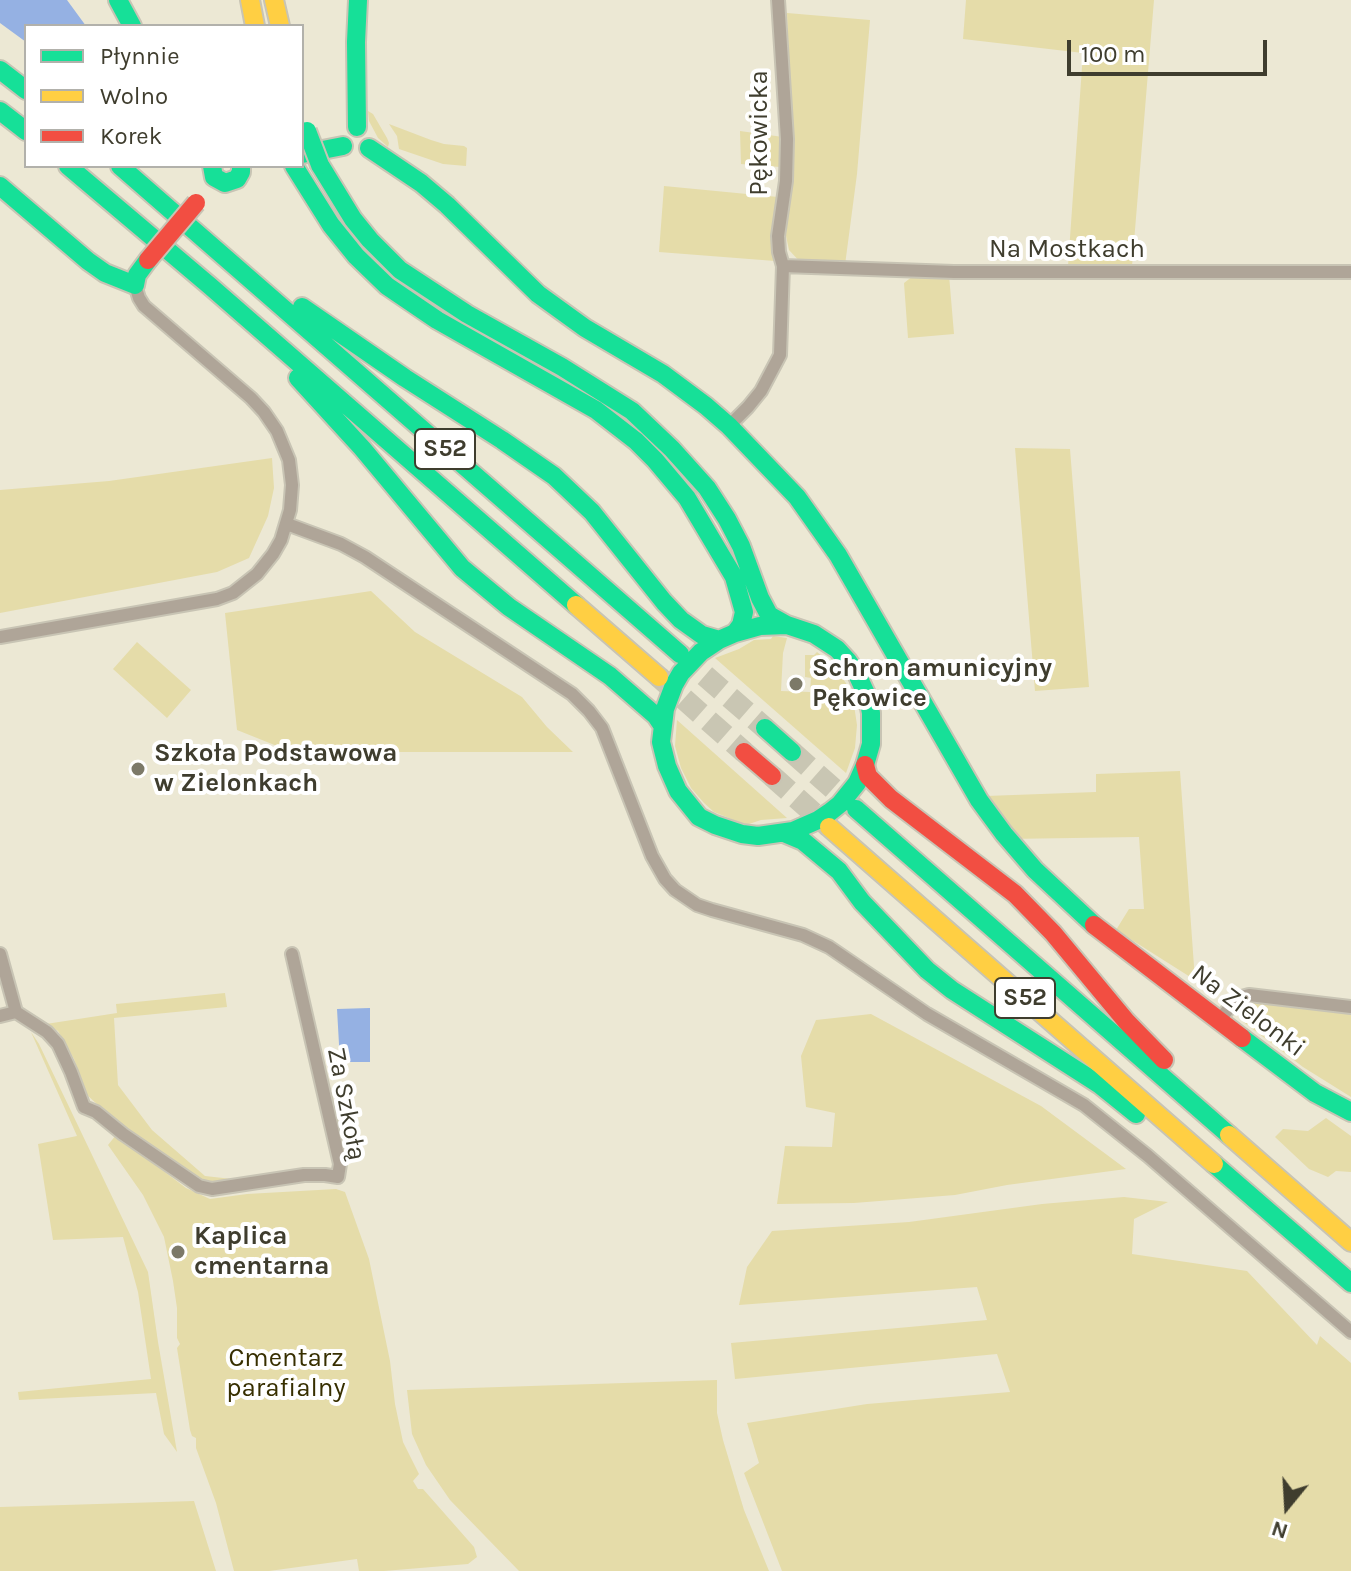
<!DOCTYPE html>
<meta charset="utf-8">
<style>
body{margin:0}
#map{position:relative;width:1351px;height:1571px;overflow:hidden;background:#ece8d4;font-family:Karla,sans-serif}
canvas{display:block}
.legend{position:absolute;left:24px;top:24px;width:280px;height:144px;box-sizing:border-box;background:#fff;border:2px solid #b2b1ab;margin:0;padding:10px 14px;list-style:none;font-size:24px;color:#3f3d2e}
.legend li{display:flex;align-items:center;gap:16px;height:40px}
.legend b{width:40px;border:2px solid #b2b1ab}
.north{position:absolute;left:1247px;top:1467px;width:80px;height:80px;-webkit-text-stroke:6px #fff;paint-order:stroke;rotate:198deg;font-size:22px;font-weight:700;line-height:32px;text-align:center;color:#3f3d2e}
.north::after{content:'';display:block;margin:auto;width:28px;height:36px;background:#3f3d2e;clip-path:polygon(50% 0,100% 100%,50% 72%,0 100%)}
.scale{position:absolute;left:1067px;top:40px;width:200px;height:36px;box-sizing:border-box;border:4px solid #3f3d2e;border-top:0;padding-left:10px;font-size:24px;line-height:28px;white-space:nowrap;color:#3f3d2e;-webkit-text-stroke:6px #fff;paint-order:stroke}
</style>
<div id="map">
<canvas width="1351" height="1571"></canvas>
<ul class="legend">
<li><b style="height:10px;background:#16e098"></b>Płynnie</li>
<li><b style="height:10px;background:#ffcf43"></b>Wolno</li>
<li><b style="height:10px;background:#f24e42"></b>Korek</li>
</ul>
<div class="north">N</div>
<div class="scale">100 m</div>
</div>
<script>
const context = document.querySelector('canvas').getContext('2d');
context.lineJoin = 'round';
function fill(path, color) {
  context.fillStyle = color;
  context.fill(path, 'evenodd');
}
function toPath(rows) {
  const path = new Path2D();
  for (const r of rows) {
    path.moveTo(r[0], r[1]);
    for (let i = 2; i < r.length; i += 2) path.lineTo(r[i], r[i + 1]);
  }
  return path;
}
function trace(path, color, width, dash) {
  context.strokeStyle = color;
  context.lineWidth = width;
  context.lineCap = dash ? 'butt' : 'round';
  context.setLineDash(dash || []);
  context.stroke(path);
}
function label(font, color, halo, rows, align = 'center') {
  context.font = font + ' Karla,sans-serif';
  context.lineWidth = 8;
  context.setLineDash([]);
  context.textBaseline = 'middle';
  context.strokeStyle = halo;
  context.fillStyle = color;
  for (const [text, x, y, turn = 0] of rows) {
    context.save();
    context.translate(x, y);
    context.rotate((+turn || 0) * Math.PI / 180);
    context.textAlign = isNaN(turn) ? turn : align;
    if (halo) context.strokeText(text, 0, 0);
    context.fillText(text, 0, 0);
    context.restore();
  }
}
const green = toPath([
 [966,0,1154,0,1132,266,1068,266,1083,53,963,39],
 [787,13,870,20,857,174,845,265,802,264,789,250,786,236,792,129],
 [368,111,373,114,387,138,389,143,388,147,378,138,369,121],
 [389,124,431,140,444,144,464,146,467,148,466,166,443,164,399,149,397,136],
 [740,131,783,137,780,167,741,164],
 [664,186,778,197,773,227,775,261,659,252],
 [949,275,954,334,908,338,904,283,913,276],
 [1015,448,1070,449,1089,687,1035,691],
 [272,458,274,488,268,516,249,558,217,572,0,613,0,490,109,481],
 [371,591,415,632,522,697,547,727,573,752,292,752,237,730,225,613],
 [773,636,787,638,783,653,781,691,810,692,811,678,805,677,805,655,814,655,817,652,833,665,848,686,854,705,857,725,855,748,846,773,715,658,739,649,754,640,771,639],
 [137,642,191,690,167,718,113,669],
 [677,720,787,818,761,820,746,825,714,812,704,803,691,788,681,768,675,746],
 [1180,771,1195,980,1116,930,1129,909,1144,909,1139,837,1007,839,986,796,1096,792,1096,774],
 [225,993,227,1007,114,1018,118,1085,152,1130,205,1176,241,1180,215,1186,201,1183,126,1131,86,1094,74,1059,58,1031,46,1024,117,1013,116,1004],
 [1254,1000,1351,1011,1351,1097,1303,1067,1242,1021,1243,1009],
 [871,1014,1041,1106,1126,1169,1007,1185,955,1195,854,1203,777,1204,785,1146,832,1147,835,1113,806,1107,801,1056,816,1020],
 [31,1032,39,1044,148,1272,158,1342,177,1452,164,1434,156,1393,19,1400,18,1392,151,1379,138,1292,123,1237,53,1240,38,1144,77,1136],
 [1326,1118,1351,1136,1351,1172,1336,1171,1328,1177,1309,1169,1275,1137,1283,1129,1308,1131],
 [116,1135,186,1188,210,1199,247,1194,336,1189,345,1192,369,1259,390,1361,395,1404,403,1442,419,1474,413,1481,418,1489,423,1489,474,1547,477,1557,468,1564,384,1571,359,1571,357,1559,269,1571,234,1571,216,1503,196,1448,196,1438,192,1436,190,1430,177,1348,180,1344,177,1338,177,1308,173,1281,164,1237,143,1195,108,1145],
 [1124,1197,1168,1202,1134,1219,1132,1254,1247,1271,1317,1345,1320,1336,1351,1363,1351,1571,782,1571,744,1473,759,1463,747,1423,867,1404,1010,1392,997,1354,735,1379,731,1343,987,1320,977,1287,739,1305,747,1267,772,1231,909,1222,1042,1204],
 [717,1380,717,1413,723,1440,744,1510,769,1571,519,1571,450,1500,426,1465,412,1434,407,1390],
 [194,1501,216,1571,0,1571,0,1507]
]);
const water = toPath([
 [0,0,67,0,86,26,26,26,26,42,0,23],
 [370,1008,370,1062,340,1062,337,1009]
]);
const highwayTunnel = toPath([
 [680,654,765,728],
 [659,677,744,752],
 [792,752,856,809],
 [772,776,829,827]
]);
const street = toPath([
 [783,266,954,272,1351,272],
 [729,426,748,407,761,391,780,355,783,266,779,252,778,236,786,181,787,139,778,0],
 [287,524,341,544,365,557,572,694,589,711,602,728,652,856,665,879,675,890,697,905,712,910,803,935,829,947,927,1014,1084,1105,1148,1156,1351,1332],
 [0,637,217,599,233,593,257,574,273,554,281,540,290,510,292,485,289,460,277,431,264,412,251,398,144,306,139,298,135,285],
 [0,954,16,1012,47,1032,58,1044,71,1072,84,1107,96,1112,123,1134,199,1186,212,1189,304,1175,325,1175,338,1177,340,1164,292,954],
 [0,1016,16,1012],
 [1219,1020,1238,998,1249,995,1351,1007]
]);
const fast = toPath([
 [118,0,132,26],
 [0,70,26,90],
 [0,111,26,131],
 [357,127,356,42,358,0],
 [369,148,421,183,447,205,538,294,585,328,663,374,706,406,729,426,797,497,838,555,979,800,1004,834,1035,870,1094,925],
 [302,154,343,146],
 [320,165,353,219,370,240,400,270,467,314,562,367,632,411,672,449,707,488,727,519,741,546,760,598,769,615,787,625],
 [68,166,210,286,576,605],
 [120,166,680,654],
 [212,166,214,177,225,183,237,179,241,172,241,166],
 [294,166,331,225,356,256,387,286,437,320,596,410,636,441,655,460,687,498,734,577,744,612,741,625,735,633],
 [0,186,88,261,105,273,135,285,137,275,148,260],
 [302,307,405,378,502,440,554,476,592,512,664,602,681,620,702,635,719,640],
 [298,378,362,448,462,568,509,607,610,676,656,716,662,725],
 [787,625,814,634,837,649,848,661,857,674,868,698,871,713,871,744,865,765,857,783,840,804,830,812,818,820,793,831,758,836,742,834,715,825,699,817,678,791,667,766,661,742,665,709,674,685,681,673,701,652,719,640,735,633,760,626,787,625],
 [765,728,792,752],
 [856,809,1229,1135],
 [784,833,803,841,839,871,862,902,927,970,952,990,1100,1085,1136,1114],
 [1242,1038,1315,1093,1351,1112],
 [1214,1164,1351,1283]
]);
const slow = toPath([
 [250,0,255,26],
 [274,0,280,26],
 [576,605,659,677],
 [829,827,1214,1164],
 [1229,1135,1351,1242]
]);
const jam = toPath([
 [744,752,772,776],
 [865,765,868,776,891,799,1015,894,1053,933,1126,1021,1164,1060],
 [1094,925,1242,1038]
]);
const fastBridge = toPath([
 [307,131,320,165]
]);
const jamBridge = toPath([
 [148,260,196,203]
]);
const markers = [
 [796,684,8,"#7c7968"],
 [138,769,8,"#7c7968"],
 [178,1252,8,"#7c7968"]
];
const shields = [
 [445,449,60],
 [1025,998,60]
];
const shieldNames = [
 ["S52",445,449],
 ["S52",1025,998]
];
const streetNames = [
 ["Pękowicka",760,133,-90],
 ["Na Mostkach",1067,250],
 ["Na Zielonki",1248,1011,37],
 ["Za Szkołą",346,1104,79]
];
const poiNames = [
 ["Schron amunicyjny",812,669],
 ["Pękowice",812,699],
 ["Szkoła Podstawowa",154,754],
 ["w Zielonkach",154,784],
 ["Kaplica",194,1237],
 ["cmentarna",194,1267]
];
const parkNames = [
 ["Cmentarz",286,1359],
 ["parafialny",286,1389]
];
fill(green, '#e5dca9');
fill(water, '#95b1e3');
trace(highwayTunnel, '#c9c6b3', 22, [22, 11]);
trace(street, '#c8c4b4', 16);
trace(fast, '#c8c4b4', 22);
trace(slow, '#c8c4b4', 22);
trace(jam, '#c8c4b4', 22);
trace(street, '#afa598', 12);
trace(fast, '#16e098', 18);
trace(slow, '#ffcf43', 18);
trace(jam, '#f24e42', 18);
trace(fastBridge, '#c8c4b4', 22, []);
trace(jamBridge, '#c8c4b4', 22, []);
trace(fastBridge, '#16e098', 18);
trace(jamBridge, '#f24e42', 18);
for (const [x, y, r, color] of markers) {
  const dot = new Path2D();
  dot.arc(x, y, r, 0, 2 * Math.PI);
  context.fillStyle = color;
  context.fill(dot);
  trace(dot, '#fff', 3);
}
for (const [x, y, w] of shields) {
  const box = new Path2D();
  box.roundRect(x - w / 2, y - 20, w, 40, 6);
  context.fillStyle = '#fff';
  context.fill(box);
  trace(box, '#3f3d2e', 2);
}
label('bold 24px', '#3f3d2e', null, shieldNames);
label('26px', '#3f3d2e', '#fff', streetNames);
label('bold 26px', '#3f3d2e', '#fff', poiNames, 'left');
label('26px', '#372f00', '#fff', parkNames);
</script>
